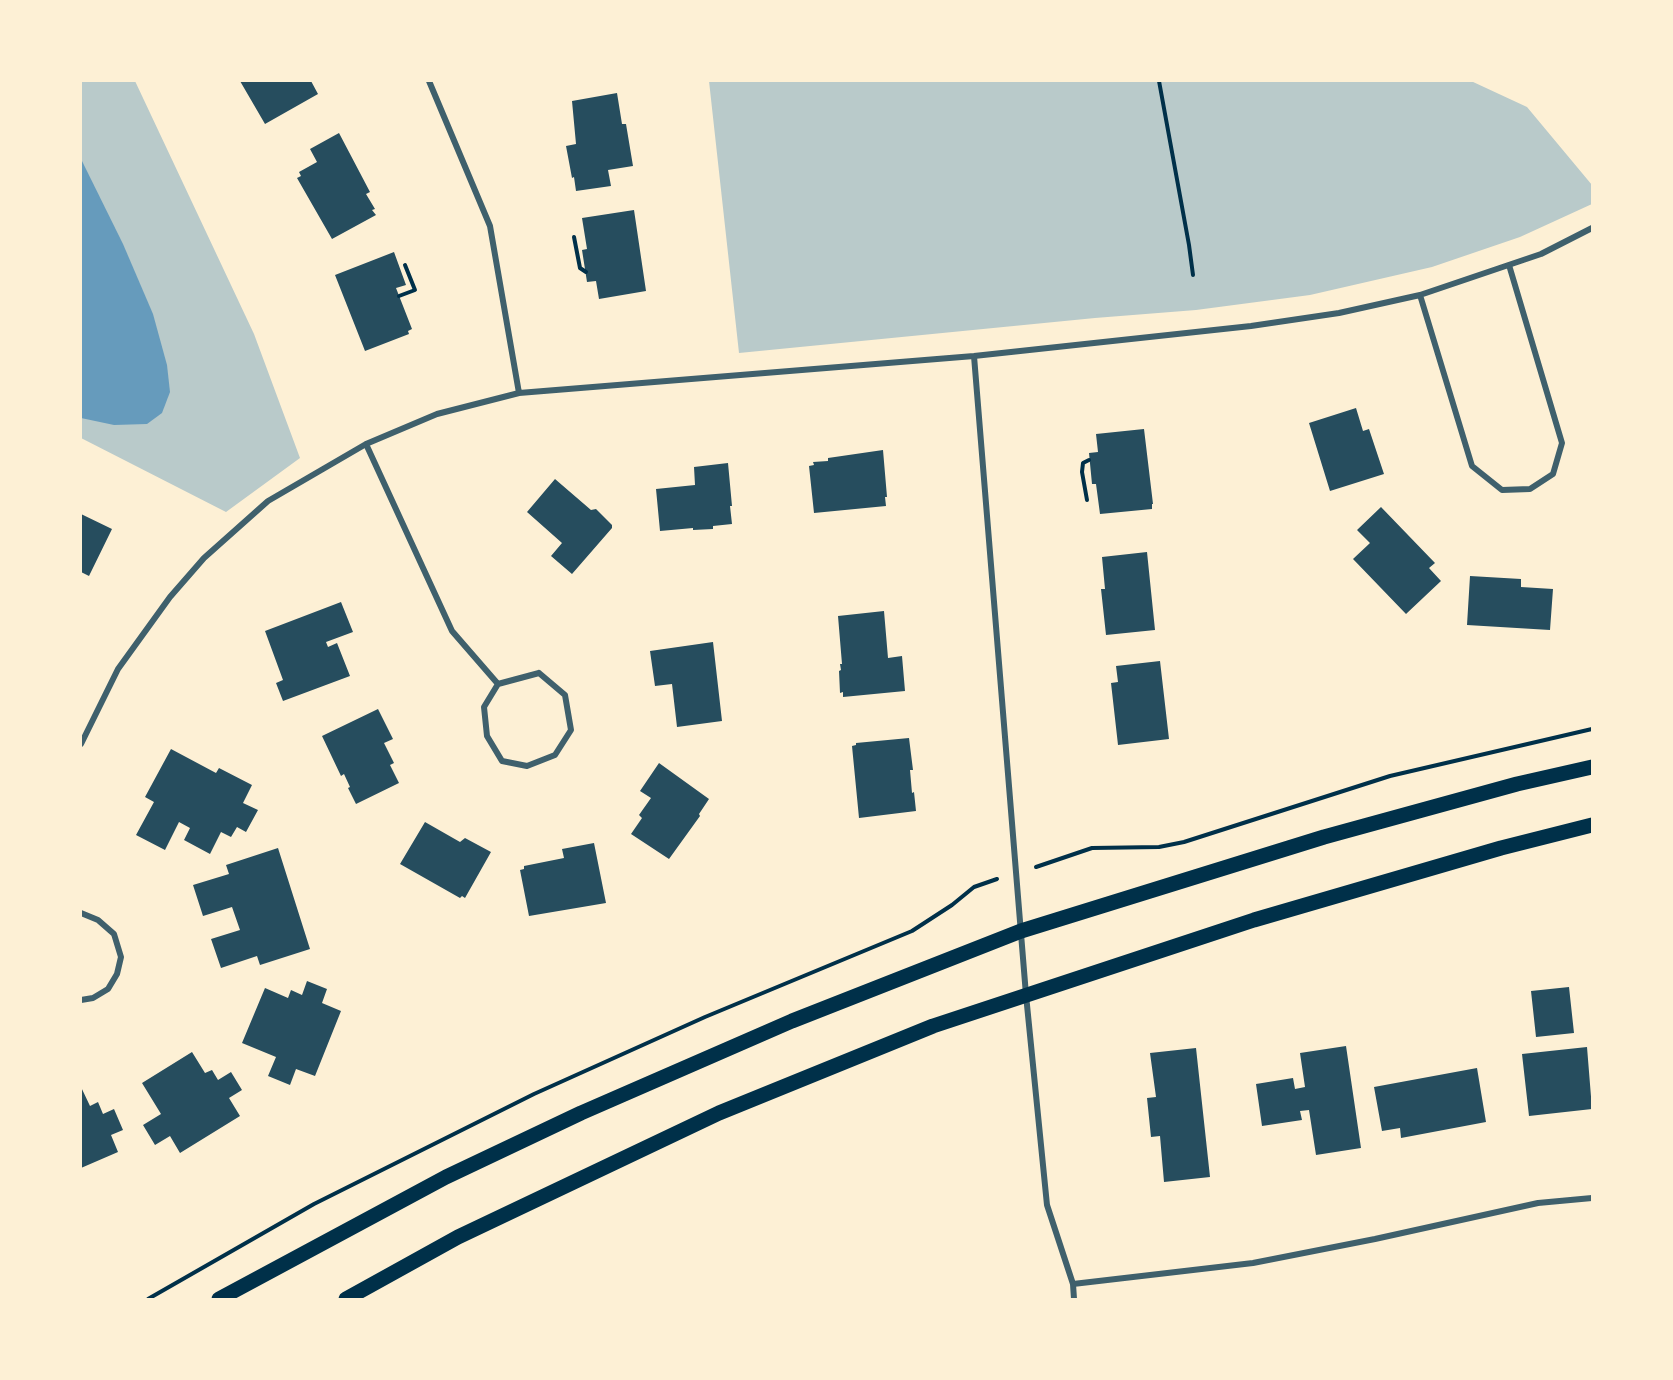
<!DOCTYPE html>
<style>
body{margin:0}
#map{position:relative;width:1673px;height:1380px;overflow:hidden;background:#fdf0d5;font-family:"Roboto Condensed",sans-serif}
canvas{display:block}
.frame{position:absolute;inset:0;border:82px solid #fdf0d5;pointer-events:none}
</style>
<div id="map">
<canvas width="1673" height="1380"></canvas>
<div class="frame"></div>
</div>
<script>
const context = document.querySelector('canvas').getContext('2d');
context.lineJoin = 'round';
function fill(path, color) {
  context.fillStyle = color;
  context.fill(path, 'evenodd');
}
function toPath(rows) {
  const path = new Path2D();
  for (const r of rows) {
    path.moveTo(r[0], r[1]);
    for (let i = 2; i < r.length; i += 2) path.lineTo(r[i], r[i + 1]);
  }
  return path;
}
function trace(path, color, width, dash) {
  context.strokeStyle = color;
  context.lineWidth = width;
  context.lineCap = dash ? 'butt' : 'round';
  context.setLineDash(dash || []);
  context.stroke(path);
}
const green = toPath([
 [81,81,135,81,254,334,300,458,226,512,81,438],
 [709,81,1471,81,1527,107,1592,185,1592,204,1520,237,1432,267,1310,295,1196,310,1095,318,739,353]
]);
const water = toPath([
 [81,159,123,244,153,314,167,365,170,392,162,413,147,424,114,425,81,418]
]);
const building = toPath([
 [240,81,311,81,318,94,265,124],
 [617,93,622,124,626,124,633,166,608,170,611,186,576,191,574,177,572,178,566,146,576,144,572,101],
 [339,133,370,192,366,194,375,209,372,210,376,215,332,239,297,178,301,176,299,172,317,162,310,149],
 [634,210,646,291,599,299,596,281,587,282,582,250,587,249,582,218],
 [394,252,406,285,396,288,412,329,408,331,409,334,365,351,335,275],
 [1356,408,1363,431,1369,429,1384,474,1330,491,1309,423],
 [1144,429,1153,504,1152,504,1152,509,1100,514,1096,484,1092,484,1089,453,1098,452,1096,434],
 [883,450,887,497,885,497,886,506,814,513,809,466,814,465,813,462,828,461,828,458],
 [728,463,732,506,730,506,732,524,713,526,713,529,693,530,693,528,660,531,656,489,695,485,694,467],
 [555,479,591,510,596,509,612,525,612,528,572,574,551,556,562,543,527,512],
 [1381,507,1435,563,1429,568,1441,581,1406,614,1353,559,1370,543,1357,530],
 [81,514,112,529,89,576,81,572],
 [1147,552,1155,630,1106,635,1101,589,1105,589,1102,557],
 [1470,576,1521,579,1521,587,1553,589,1550,630,1467,625],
 [341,602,353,632,326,642,328,647,337,643,350,676,283,701,276,683,283,680,265,631],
 [884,611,888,658,902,656,905,691,843,697,843,692,840,693,839,671,841,670,840,664,842,664,838,616],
 [713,642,722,721,677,727,672,684,655,686,650,651],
 [1160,661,1169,739,1118,745,1111,683,1118,682,1116,666],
 [378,709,393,739,384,743,394,763,390,765,399,783,356,804,348,788,350,787,344,774,341,776,322,736],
 [909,738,913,770,910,770,912,793,914,792,916,811,859,818,852,746,856,745,856,743],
 [171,749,216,773,219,768,252,785,243,803,258,810,246,832,237,827,231,837,221,832,210,854,184,840,190,828,179,822,165,850,136,835,154,802,145,797],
 [659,763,709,799,699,814,700,816,669,859,631,834,642,818,639,815,651,798,640,791],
 [425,822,460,842,465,838,491,852,465,898,462,896,460,898,400,864],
 [594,843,606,903,529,916,520,870,524,869,524,866,564,858,562,849],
 [278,848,310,949,260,965,257,956,221,968,211,939,240,930,232,907,203,916,193,885,229,874,226,865],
 [307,981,327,989,322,1003,341,1011,315,1076,296,1069,290,1085,268,1076,276,1057,242,1043,265,988,288,998,291,990,302,995],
 [1569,987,1574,1033,1536,1037,1531,991],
 [1346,1046,1361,1148,1316,1155,1309,1110,1300,1111,1302,1120,1262,1126,1256,1084,1293,1078,1295,1089,1305,1087,1300,1053],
 [1587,1047,1592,1109,1529,1116,1522,1054],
 [1196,1048,1210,1177,1164,1182,1160,1136,1151,1137,1147,1098,1156,1097,1150,1053],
 [192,1052,205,1073,212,1070,218,1080,231,1072,242,1090,229,1098,240,1116,180,1153,170,1136,155,1145,143,1125,161,1114,142,1083],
 [1477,1068,1486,1122,1401,1138,1400,1128,1382,1131,1374,1087],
 [81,1087,90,1106,98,1102,103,1114,114,1109,123,1130,111,1135,118,1152,81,1168]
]);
const path = toPath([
 [1159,81,1189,245,1193,275],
 [574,237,580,268,586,272],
 [399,296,415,290,405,265],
 [1087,500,1082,472,1083,463,1089,460],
 [1036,867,1092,848,1159,847,1184,842,1390,776,1592,729],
 [148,1299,314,1204,534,1094,705,1017,912,931,952,905,974,887,997,879]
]);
const minor = toPath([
 [429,81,490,226,519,393],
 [1420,295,1472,466,1502,490,1530,489,1553,474,1562,443,1509,265],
 [974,356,1026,995,1047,1205,1073,1284,1074,1299],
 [366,444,452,631,498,684],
 [539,673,565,695,571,730,555,755,527,766,502,761,487,736,484,707,498,684,539,673],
 [81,744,118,669,170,597,204,558,268,501,366,444,437,414,519,393,974,356,1251,326,1339,313,1420,295,1541,254,1592,228],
 [81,913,98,920,114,934,121,957,117,974,108,989,93,998,81,1000],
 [1073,1284,1253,1263,1375,1239,1538,1203,1592,1198]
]);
const primary = toPath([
 [219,1299,446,1177,581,1113,792,1021,1021,931,1324,837,1517,784,1592,767],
 [346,1299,458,1237,719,1113,933,1026,1254,920,1501,848,1592,825]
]);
fill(green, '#b9caca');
fill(water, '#669bbc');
fill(building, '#264d5e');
trace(path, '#003049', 4);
trace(minor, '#3f606c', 6);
trace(primary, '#003049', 15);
</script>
